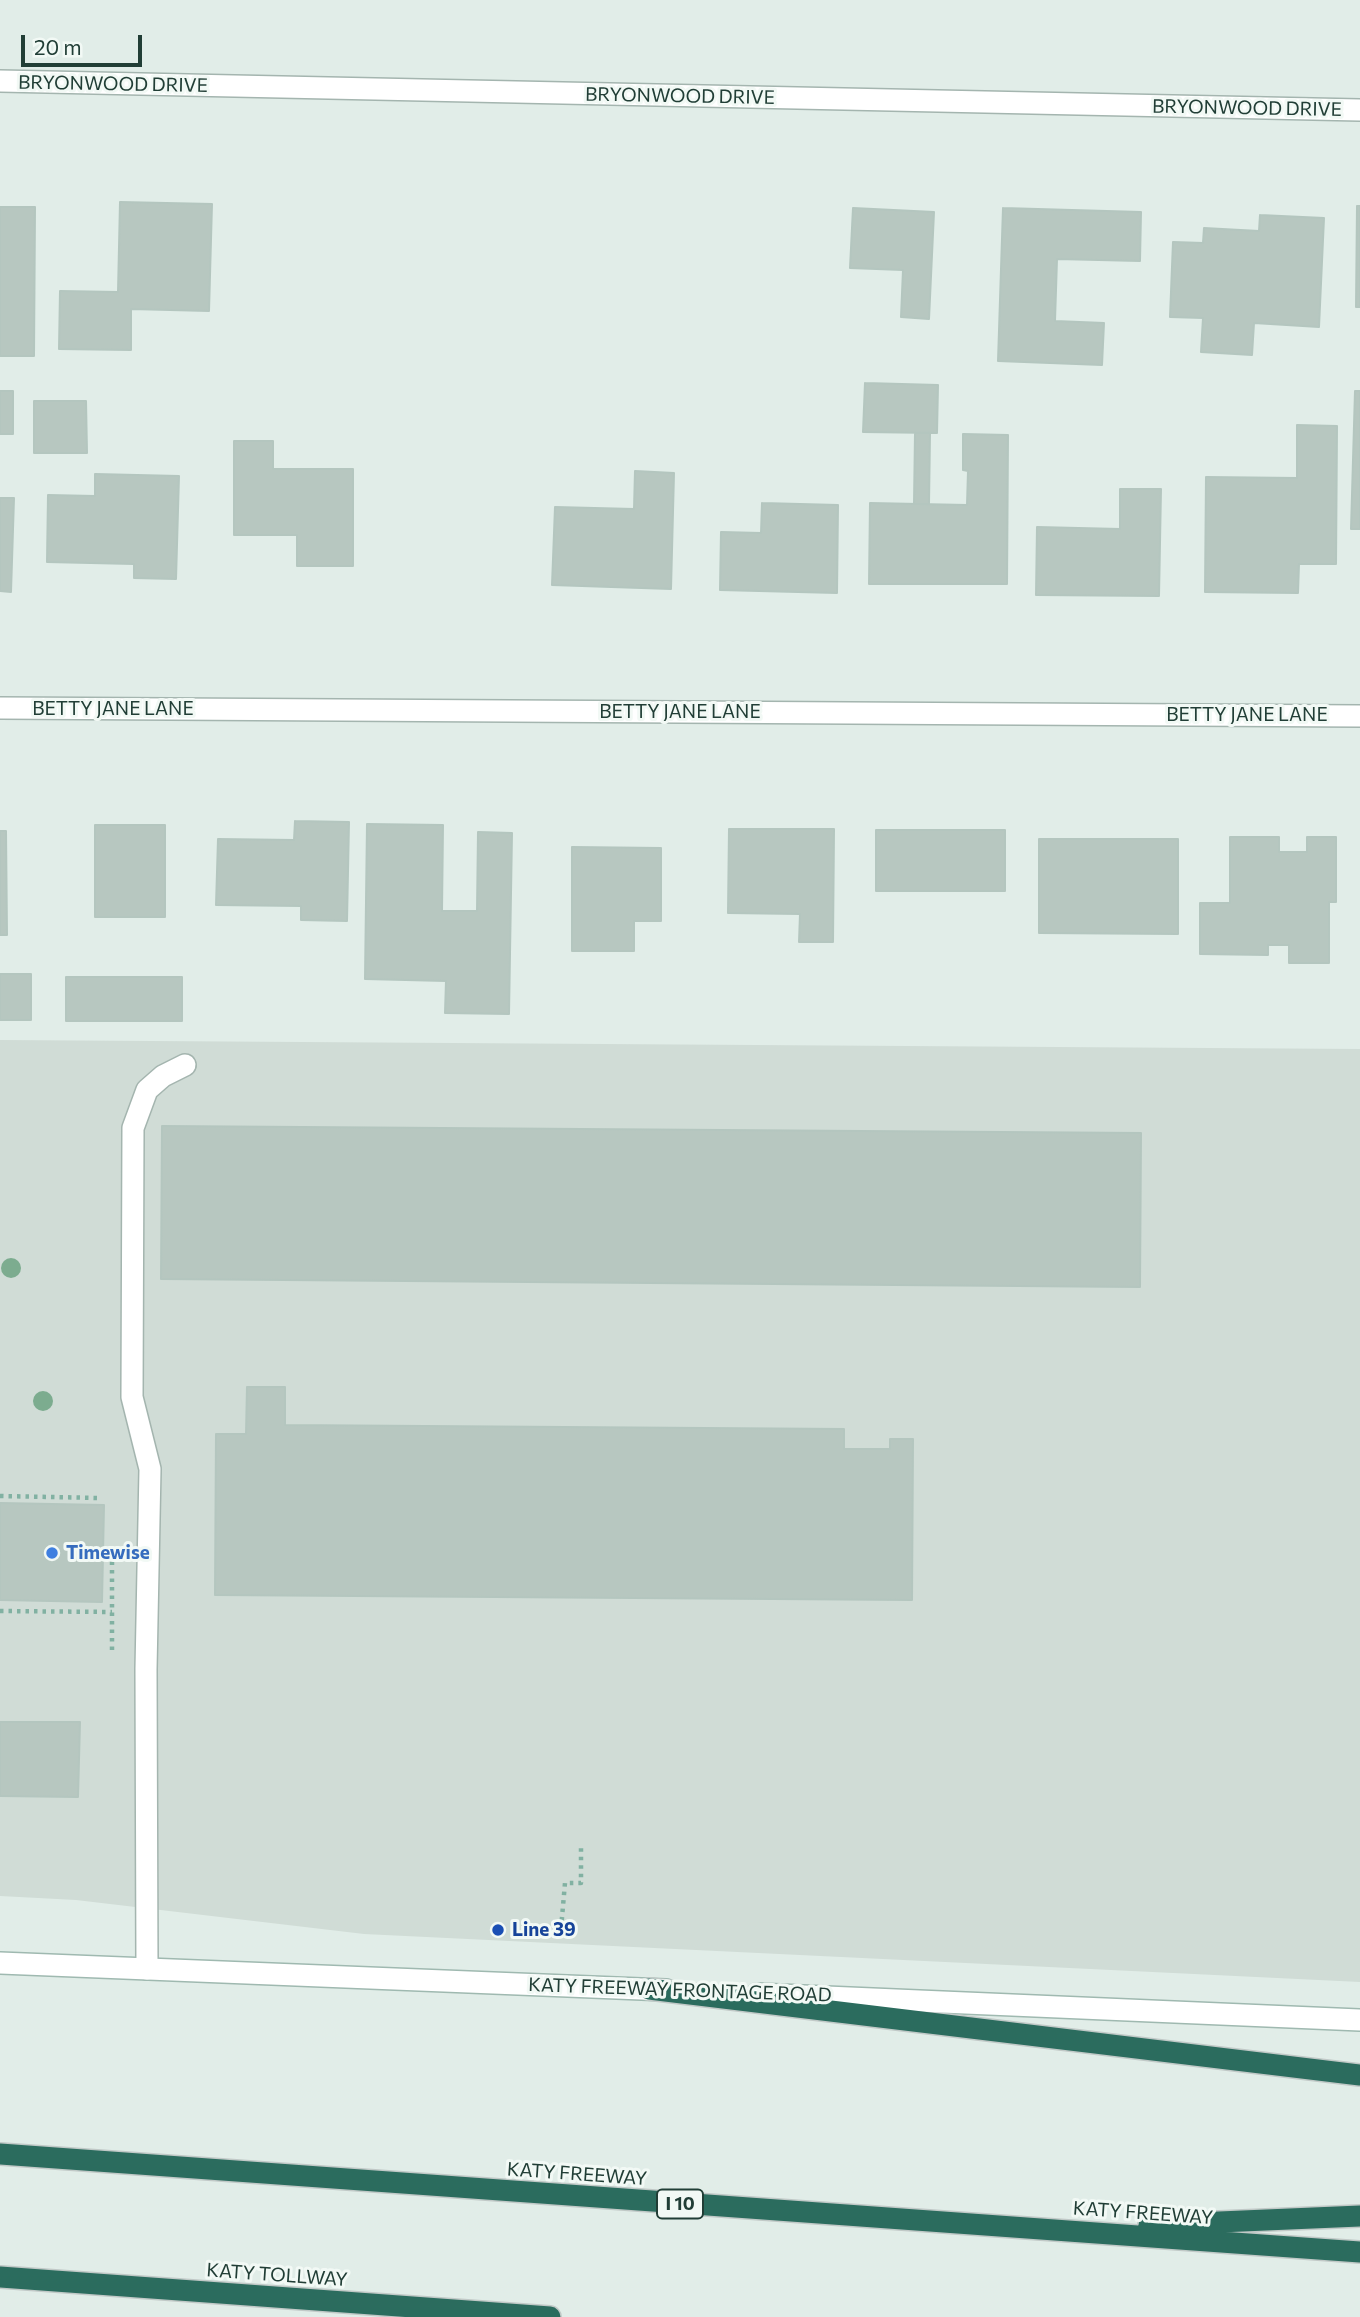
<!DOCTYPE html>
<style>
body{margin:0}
#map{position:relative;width:1360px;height:2317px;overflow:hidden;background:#e1ede8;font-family:Commissioner,sans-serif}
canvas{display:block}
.scale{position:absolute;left:21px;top:35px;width:121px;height:32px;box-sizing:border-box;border:4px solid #213e36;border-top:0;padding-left:9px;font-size:21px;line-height:24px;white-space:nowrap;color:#213e36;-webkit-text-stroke:5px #f2f9f5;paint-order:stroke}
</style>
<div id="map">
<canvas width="1360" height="2317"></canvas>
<div class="scale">20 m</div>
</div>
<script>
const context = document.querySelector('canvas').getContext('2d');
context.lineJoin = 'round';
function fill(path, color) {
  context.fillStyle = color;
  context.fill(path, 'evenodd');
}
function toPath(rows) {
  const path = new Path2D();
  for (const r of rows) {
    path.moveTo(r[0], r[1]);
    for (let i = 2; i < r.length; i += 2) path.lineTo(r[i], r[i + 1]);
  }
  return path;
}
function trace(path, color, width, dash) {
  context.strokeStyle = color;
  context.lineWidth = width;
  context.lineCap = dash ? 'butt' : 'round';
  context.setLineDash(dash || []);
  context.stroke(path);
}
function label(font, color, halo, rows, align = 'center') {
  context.font = font + ' Commissioner,sans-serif';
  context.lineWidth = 6;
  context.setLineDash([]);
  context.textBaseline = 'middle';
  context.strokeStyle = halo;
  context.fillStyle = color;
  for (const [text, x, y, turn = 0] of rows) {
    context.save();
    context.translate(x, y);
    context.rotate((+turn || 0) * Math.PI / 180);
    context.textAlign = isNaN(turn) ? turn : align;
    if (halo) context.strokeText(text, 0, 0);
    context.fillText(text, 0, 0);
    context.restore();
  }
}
const built = toPath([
 [0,1040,1360,1049,1360,1982,364,1934,76,1900,0,1896]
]);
const building = toPath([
 [120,202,212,204,209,311,131,309,131,350,59,349,60,291,118,292,120,202],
 [1357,206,1360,206,1360,307,1356,307,1357,206],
 [0,207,35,207,34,356,0,356,0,207],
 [853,208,934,212,929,319,901,317,903,270,850,268,853,208],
 [1003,208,1141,212,1140,261,1057,259,1055,321,1104,323,1102,365,998,361,1003,208],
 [1260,215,1324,218,1319,327,1254,323,1252,355,1201,352,1203,318,1170,317,1173,242,1203,243,1204,228,1259,231,1260,215],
 [865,383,938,385,937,433,863,432,865,383],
 [0,391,13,391,13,434,0,434,0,391],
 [1355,391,1360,391,1360,529,1351,529,1355,391],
 [34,401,86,401,87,453,34,453,34,401],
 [1297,425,1337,426,1336,564,1299,564,1298,593,1205,592,1206,477,1297,478,1297,425],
 [915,433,930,433,929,504,914,504,915,433],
 [963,434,1008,435,1007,584,869,584,870,503,967,505,968,471,963,470,963,434],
 [234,441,273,441,273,469,353,469,353,566,297,566,297,535,234,535,234,441],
 [635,471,674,473,671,589,552,585,555,507,634,509,635,471],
 [95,474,179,476,176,579,134,578,134,564,47,562,48,495,95,496,95,474],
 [1120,489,1161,489,1159,596,1036,595,1037,527,1120,529,1120,489],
 [0,498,14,498,11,592,0,591,0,498],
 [762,503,838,505,837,593,720,590,721,532,761,533,762,503],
 [295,821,349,822,347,921,301,920,301,906,216,905,218,839,294,840,295,821],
 [367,824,443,825,442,911,477,911,478,832,512,833,509,1014,445,1013,446,981,365,979,367,824],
 [95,825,165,825,165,917,95,917,95,825],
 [729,829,834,829,833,942,799,942,800,914,728,913,729,829],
 [876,830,1005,830,1005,891,876,891,876,830],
 [0,831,6,831,7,935,0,935,0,831],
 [1230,837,1279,837,1279,852,1307,852,1307,837,1336,837,1336,902,1329,902,1329,963,1289,963,1289,945,1268,945,1268,955,1200,954,1200,903,1230,903,1230,837],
 [1039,839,1178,839,1178,934,1039,933,1039,839],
 [572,847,661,848,661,921,634,921,634,951,572,951,572,847],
 [0,974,31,974,31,1020,0,1020,0,974],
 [66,977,182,977,182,1021,66,1021,66,977],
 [162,1126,1141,1133,1140,1287,161,1279,162,1126],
 [247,1387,285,1387,285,1425,844,1429,844,1449,890,1449,890,1439,913,1439,912,1600,215,1595,216,1434,246,1434,247,1387],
 [0,1503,104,1505,102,1602,0,1600,0,1503],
 [0,1722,80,1722,78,1797,0,1796,0,1722]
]);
const path = toPath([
 [0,1496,99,1498],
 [0,1611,112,1612],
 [112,1650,112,1562],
 [561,1929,565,1883,581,1883,581,1848]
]);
const lane = toPath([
 [147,1969,146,1669,150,1469,132,1397,133,1128,147,1090,163,1076,185,1065]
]);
const street = toPath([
 [0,81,1360,110],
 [0,708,1360,716]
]);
const secondary = toPath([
 [0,1963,666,1990],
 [757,1994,1360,2020]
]);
const highway = toPath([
 [649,1989,1360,2075],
 [0,2154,1360,2252],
 [1149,2225,1360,2216],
 [0,2277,550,2317]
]);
const trees = [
 [11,1268],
 [43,1401]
];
const markers = [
 [52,1553,7,"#3f7fe0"],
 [498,1930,7,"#1a4fb4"]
];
const shields = [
 [680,2204,46]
];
const shieldNames = [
 ["I 10",680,2204]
];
const streetNames = [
 ["BRYONWOOD DRIVE",113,84,1],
 ["BRYONWOOD DRIVE",680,96,1],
 ["BRYONWOOD DRIVE",1247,108,1],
 ["BETTY JANE LANE",113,709],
 ["BETTY JANE LANE",680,712],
 ["BETTY JANE LANE",1247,715],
 ["KATY FREEWAY FRONTAGE ROAD",680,1990,2],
 ["KATY FREEWAY",577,2174,4],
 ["KATY FREEWAY",1143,2213,4],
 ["KATY TOLLWAY",277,2275,4]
];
const shopNames = [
 ["Timewise",66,1553]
];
const transitNames = [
 ["Line 39",512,1930]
];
fill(built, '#d0dcd6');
fill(building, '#b7c7c0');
trace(building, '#b4c6bf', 2);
trace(lane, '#a4b5af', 24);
trace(street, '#a4b5af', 24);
trace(secondary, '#9fb9b0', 24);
trace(highway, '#c1c9c7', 24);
trace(path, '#81b1a2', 4.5, [3.5, 5]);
trace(lane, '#fff', 21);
trace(street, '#fff', 21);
trace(secondary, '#fff', 21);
trace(highway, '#2b6c5e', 21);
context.fillStyle = '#7cac8f';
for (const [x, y] of trees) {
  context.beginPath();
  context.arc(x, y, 10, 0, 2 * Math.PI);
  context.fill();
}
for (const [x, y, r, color] of markers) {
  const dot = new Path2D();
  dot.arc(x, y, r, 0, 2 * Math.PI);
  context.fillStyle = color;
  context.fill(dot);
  trace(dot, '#f2f9f5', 2.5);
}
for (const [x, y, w] of shields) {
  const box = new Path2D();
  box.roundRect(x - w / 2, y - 14.5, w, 29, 5);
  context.fillStyle = '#f2f9f5';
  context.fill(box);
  trace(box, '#213e36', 2);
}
label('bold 18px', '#213e36', null, shieldNames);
label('19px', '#213e36', '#f2f9f5', streetNames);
label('bold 19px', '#366cbe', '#f2f9f5', shopNames, 'left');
label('bold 19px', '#164399', '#f2f9f5', transitNames, 'left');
</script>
